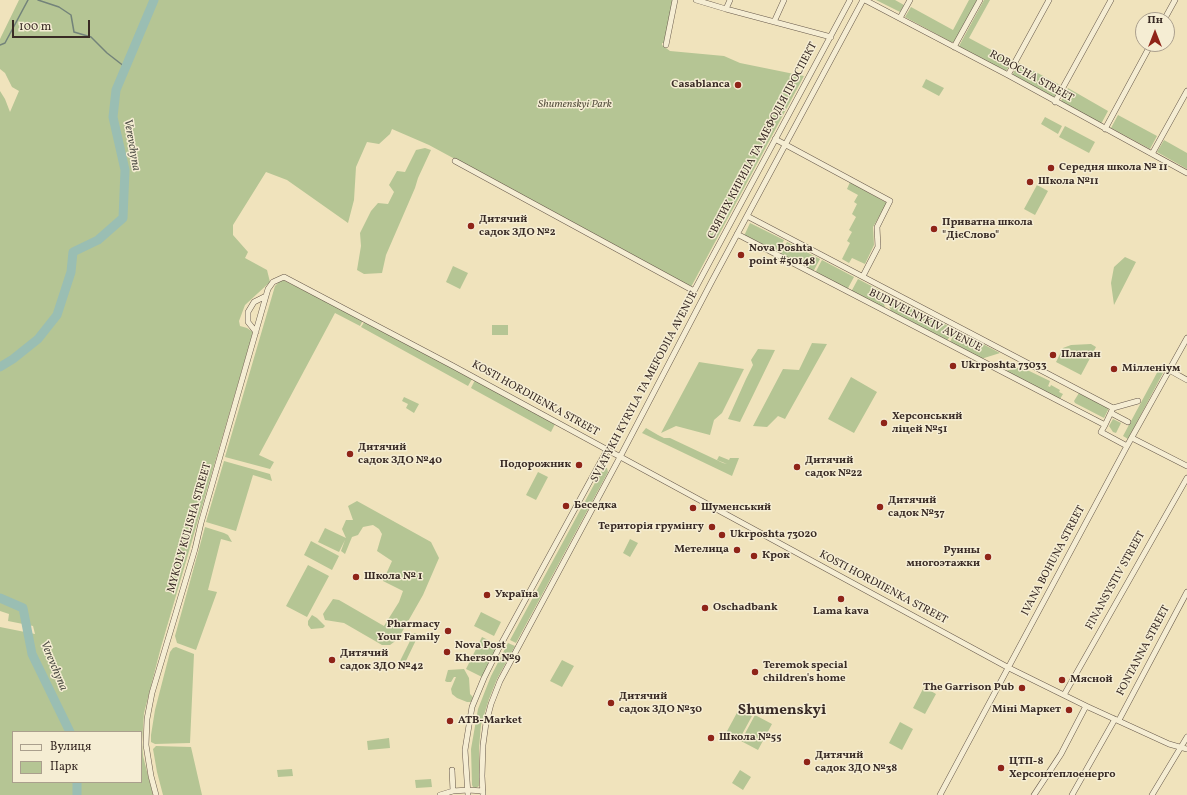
<!DOCTYPE html>
<meta charset="utf-8">
<style>
body{margin:0}
#map{position:relative;width:1187px;height:795px;overflow:hidden;background:#f0e3bc;font-family:Vollkorn,serif}
canvas{display:block}
.legend{position:absolute;left:12px;top:731px;width:130px;height:52px;box-sizing:border-box;background:#f5edd3;border:1px solid #aa9f8d;margin:0;padding:5px 7px;list-style:none;font-size:12px;color:#392b25}
.legend li{display:flex;align-items:center;gap:8px;height:20px}
.legend b{width:20px;border:1px solid #aa9f8d}
.north{position:absolute;left:1135px;top:12px;width:40px;height:40px;box-sizing:border-box;background:#f5edd3;border:1px solid #aa9f8d;border-radius:50%;rotate:0deg;font-size:11px;font-weight:700;line-height:16px;text-align:center;color:#392b25}
.north::after{content:'';display:block;margin:auto;width:14px;height:18px;background:#8f2418;clip-path:polygon(50% 0,100% 100%,50% 72%,0 100%)}
.scale{position:absolute;left:12px;top:20px;width:78px;height:18px;box-sizing:border-box;border:2px solid #392b25;border-top:0;padding-left:5px;font-size:12px;line-height:14px;white-space:nowrap;color:#392b25;-webkit-text-stroke:3px #f5edd3;paint-order:stroke}
</style>
<div id="map">
<canvas width="1187" height="795"></canvas>
<ul class="legend">
<li><b style="height:5px;background:#f5edd3"></b>Вулиця</li>
<li><b style="height:11px;background:#b5c594"></b>Парк</li>
</ul>
<div class="north">Пн</div>
<div class="scale">100 m</div>
</div>
<script>
const context = document.querySelector('canvas').getContext('2d');
context.lineJoin = 'round';
function fill(path, color) {
  context.fillStyle = color;
  context.fill(path, 'evenodd');
}
function toPath(rows) {
  const path = new Path2D();
  for (const r of rows) {
    path.moveTo(r[0], r[1]);
    for (let i = 2; i < r.length; i += 2) path.lineTo(r[i], r[i + 1]);
  }
  return path;
}
function trace(path, color, width, dash) {
  context.strokeStyle = color;
  context.lineWidth = width;
  context.lineCap = dash ? 'butt' : 'round';
  context.setLineDash(dash || []);
  context.stroke(path);
}
function label(font, color, halo, rows, align = 'center') {
  context.font = font + ' Vollkorn,serif';
  context.lineWidth = 3;
  context.setLineDash([]);
  context.textBaseline = 'middle';
  context.strokeStyle = halo;
  context.fillStyle = color;
  for (const [text, x, y, turn = 0] of rows) {
    context.save();
    context.translate(x, y);
    context.rotate((+turn || 0) * Math.PI / 180);
    context.textAlign = isNaN(turn) ? turn : align;
    if (halo) context.strokeText(text, 0, 0);
    context.fillText(text, 0, 0);
    context.restore();
  }
}
const green = toPath([
 [19,0,673,0,664,43,662,43,662,45,670,51,724,56,740,63,804,76,691,287,429,145,392,129,390,134,379,144,367,142,356,167,354,200,348,223,287,180,266,172,233,225,233,235,248,252,245,258,267,270,270,282,245,305,239,321,240,326,247,328,253,332,161,647,144,713,142,742,143,756,153,795,0,795,0,627,35,634,33,626,8,621,9,614,0,611,0,91,5,99,10,112,19,91,12,87,5,73,0,69,0,39],
 [13,732,141,732,141,782,13,782],
 [876,0,895,0,904,5,900,12],
 [969,0,977,0,955,42,951,42,905,17,911,7,953,30],
 [984,0,990,0,969,38,1012,61,1006,71,960,48,959,46],
 [1019,63,1060,85,1054,98,1012,75],
 [926,79,944,88,939,96,922,87],
 [1068,88,1108,111,1101,124,1061,101],
 [1118,115,1157,136,1150,149,1111,128],
 [1045,117,1062,126,1058,134,1041,124],
 [1065,126,1095,142,1089,153,1059,137],
 [1164,140,1187,153,1187,169,1157,152],
 [425,148,431,150,418,178,415,188,386,255,382,273,364,274,357,270,361,246,360,233,371,211,378,203,388,204,394,192,389,185,397,171,405,172,416,150],
 [850,182,887,203,873,227,874,245,865,264,852,258,849,263,842,259,850,243,847,241,852,232,849,230,856,217,852,214,857,204,854,202,858,195,847,189],
 [1037,185,1048,191,1035,215,1024,209],
 [750,223,784,240,777,253,744,236],
 [787,242,820,259,813,272,780,255],
 [1125,257,1136,262,1114,305,1111,283,1114,267],
 [822,260,854,277,847,290,815,273],
 [453,266,468,273,460,289,446,282],
 [858,279,879,290,886,310,851,292],
 [283,280,363,320,360,326,335,313,259,455,274,462,270,469,225,457,275,286,279,282],
 [884,293,954,329,947,341,891,311],
 [365,321,472,379,468,386,361,327],
 [492,325,508,325,508,335,492,335],
 [956,330,1000,353,981,359,950,342],
 [812,343,827,344,785,419,778,416,767,427,753,426,783,369,799,370],
 [1091,344,1096,347,1081,375,1056,362,1063,348,1071,345],
 [758,349,775,350,740,422,728,419,746,379,753,365,751,360],
 [699,362,744,369,722,413,714,420,710,435,676,426,661,433],
 [1021,367,1050,381,1047,389,1048,386,1050,387,1051,385,1060,390,1059,392,1063,394,1060,399,1005,371],
 [1159,369,1164,371,1128,439,1123,436],
 [851,377,877,392,854,433,828,419],
 [475,380,555,424,551,432,471,388],
 [1079,393,1109,408,1104,418,1075,403,1074,401],
 [404,397,419,404,414,413,406,408,408,404,402,401],
 [1113,419,1121,423,1116,433,1113,432,1109,426],
 [646,428,658,435,664,438,670,438,723,463,727,464,717,460,719,456,729,460,730,458,739,458,732,476,642,433],
 [224,461,270,474,272,481,253,475,236,531,206,522],
 [603,468,607,468,608,472,516,643,510,640],
 [538,472,548,477,536,500,526,495],
 [357,501,431,542,439,558,423,595,398,639,390,645,382,645,344,623,325,620,323,614,333,599,339,600,384,626,399,602,403,591,383,581,392,561,377,551,382,534,379,529,373,525,363,527,358,535,352,537,345,554,341,551,345,540,339,552,318,542,325,528,346,538,342,529,346,520,353,520,348,506],
 [205,527,224,533,228,535,232,542,221,539,208,590,217,592,196,650,177,643,175,636],
 [630,539,638,543,630,557,623,553],
 [311,541,339,556,332,570,304,555],
 [308,565,329,576,307,617,286,606],
 [481,612,501,622,494,636,474,626],
 [312,615,317,618,325,626,323,628,311,629,308,625,308,621],
 [414,633,417,634,417,638,403,667,399,663],
 [482,637,500,646,484,678,466,669],
 [508,643,515,646,497,679,489,699,481,725,479,748,479,786,476,788,473,787,472,785,471,749,478,709,491,676],
 [176,647,194,654,190,743,155,744,151,742,151,735,155,710,170,652,173,648],
 [562,660,574,666,562,687,550,681],
 [464,669,469,678,470,694,473,697,471,702,467,702,457,698,452,694,451,689,456,677,454,677,451,682,447,682,445,681,448,670],
 [924,687,936,694,925,714,913,708],
 [739,709,752,716,739,740,726,733],
 [755,715,772,724,758,750,741,741],
 [900,722,913,729,902,750,889,743],
 [389,738,390,748,368,750,367,741],
 [156,746,191,747,202,795,163,795,157,772,153,749],
 [292,769,293,776,278,777,277,770],
 [740,770,751,777,743,790,732,783],
 [431,779,432,787,416,788,415,780]
]);
const stream = toPath([
 [38,0,59,7,71,15,74,32,91,37,107,53,125,67],
 [0,45,5,43,28,0]
]);
const river = toPath([
 [0,367,13,359,38,339,57,315,71,272,73,252,98,240,123,218,125,170,113,117,116,90,154,0],
 [0,598,23,608,32,654,70,732],
 [77,795,77,782]
]);
const minor = toPath([
 [696,0,726,9,831,37],
 [865,0,1008,75,1187,173],
 [726,9,730,0],
 [900,18,910,0],
 [1164,20,1175,0],
 [774,22,784,0],
 [666,45,675,0],
 [954,47,980,0],
 [1008,75,1049,0],
 [1055,102,1111,0],
 [1105,129,1151,44],
 [775,139,890,201,877,227,878,247,863,276],
 [1152,154,1187,91],
 [455,161,694,291,850,0],
 [747,216,1113,408,1105,425],
 [737,234,1105,425,1101,432,1127,446],
 [256,332,248,322,248,312,254,302,266,296],
 [1169,370,1187,380],
 [1113,408,1138,401],
 [1111,413,1128,422],
 [1132,438,1187,466],
 [1064,695,1187,478],
 [1119,720,1187,592],
 [452,770,453,791],
 [156,795,151,776,146,745,147,719,152,693,195,549,201,523,268,289,273,282,284,277,453,366,1009,668,1086,706,1169,744,1187,749],
 [440,795,453,791,468,790,483,791],
 [468,795,465,750,472,707,484,678,500,646,607,450],
 [483,795,482,776,483,745,486,723,491,704,500,681,620,457,712,281,863,0],
 [940,795,1127,446,1187,338],
 [1034,795,1061,754,1086,706],
 [1072,795,1115,719],
 [1152,795,1187,737]
]);
const markers = [
 [738,85,4,"#8f2418"],
 [1051,168,4,"#8f2418"],
 [1030,182,4,"#8f2418"],
 [471,226,4,"#8f2418"],
 [934,229,4,"#8f2418"],
 [741,255,4,"#8f2418"],
 [1053,355,4,"#8f2418"],
 [953,366,4,"#8f2418"],
 [1114,369,4,"#8f2418"],
 [884,423,4,"#8f2418"],
 [350,454,4,"#8f2418"],
 [579,465,4,"#8f2418"],
 [797,467,4,"#8f2418"],
 [566,506,4,"#8f2418"],
 [880,507,4,"#8f2418"],
 [693,508,4,"#8f2418"],
 [712,527,4,"#8f2418"],
 [722,535,4,"#8f2418"],
 [737,550,4,"#8f2418"],
 [754,556,4,"#8f2418"],
 [988,557,4,"#8f2418"],
 [356,577,4,"#8f2418"],
 [487,595,4,"#8f2418"],
 [841,599,4,"#8f2418"],
 [705,608,4,"#8f2418"],
 [448,631,4,"#8f2418"],
 [447,652,4,"#8f2418"],
 [332,660,4,"#8f2418"],
 [755,672,4,"#8f2418"],
 [1062,680,4,"#8f2418"],
 [1022,688,4,"#8f2418"],
 [611,703,4,"#8f2418"],
 [1069,710,4,"#8f2418"],
 [450,721,4,"#8f2418"],
 [711,738,4,"#8f2418"],
 [807,762,4,"#8f2418"],
 [1001,768,4,"#8f2418"]
];
const streetNames = [
 ["ROBOCHA STREET",1031,77,29],
 ["СВЯТИХ КИРИЛА ТА МЕФОДІЯ ПРОСПЕКТ",763,141,-62],
 ["BUDIVELNYKIV AVENUE",925,321,27],
 ["SVIATYKH KYRYLA TA MEFODIIA AVENUE",645,387,-62],
 ["KOSTI HORDIIENKA STREET",535,399,29],
 ["MYKOLY KULISHA STREET",190,528,-74],
 ["IVANA BOHUNA STREET",1054,561,-62],
 ["FINANSYSTIV STREET",1116,581,-61],
 ["KOSTI HORDIIENKA STREET",883,588,28],
 ["FONTANNA STREET",1144,651,-62]
];
const poiNames = [
 ["Casablanca",730,85,"right"],
 ["Середня школа № 11",1059,168],
 ["Школа №11",1038,182],
 ["Дитячий",479,220],
 ["садок ЗДО №2",479,233],
 ["Приватна школа",942,223],
 ["\"ДієСлово\"",942,236],
 ["Nova Poshta",749,249],
 ["point #50148",749,262],
 ["Платан",1061,355],
 ["Ukrposhta 73033",961,366],
 ["Мілленіум",1122,369],
 ["Херсонський",892,417],
 ["ліцей №51",892,430],
 ["Дитячий",358,448],
 ["садок ЗДО №40",358,461],
 ["Дитячий",805,461],
 ["садок №22",805,474],
 ["Подорожник",571,465,"right"],
 ["Дитячий",888,501],
 ["садок №37",888,514],
 ["Беседка",574,506],
 ["Шуменський",701,508],
 ["Територія грумінгу",704,527,"right"],
 ["Ukrposhta 73020",730,535],
 ["Метелица",729,550,"right"],
 ["Руины",980,551,"right"],
 ["многоэтажки",980,564,"right"],
 ["Крок",762,556],
 ["Школа № 1",364,577],
 ["Україна",495,595],
 ["Oschadbank",713,608],
 ["Lama kava",841,612,"center"],
 ["Pharmacy",440,625,"right"],
 ["Your Family",440,638,"right"],
 ["Nova Post",455,646],
 ["Kherson №9",455,659],
 ["Дитячий",340,654],
 ["садок ЗДО №42",340,667],
 ["Teremok special",763,666],
 ["children's home",763,679],
 ["Мясной",1070,680],
 ["The Garrison Pub",1014,688,"right"],
 ["Дитячий",619,697],
 ["садок ЗДО №30",619,710],
 ["Міні Маркет",1061,710,"right"],
 ["ATB-Market",458,721],
 ["Школа №55",719,738],
 ["Дитячий",815,756],
 ["садок ЗДО №38",815,769],
 ["ЦТП-8",1009,762],
 ["Херсонтеплоенерго",1009,775]
];
const parkNames = [
 ["Shumenskyi Park",575,105]
];
const waterNames = [
 ["Verevchyna",131,145,80],
 ["Verevchyna",53,666,67]
];
const districtNames = [
 ["Shumenskyi",782,711]
];
fill(green, '#b5c594');
trace(stream, '#73837a', 1.5);
trace(river, '#9abeb3', 9);
trace(minor, '#67594b', 6);
trace(minor, '#f5edd3', 5);
for (const [x, y, r, color] of markers) {
  const dot = new Path2D();
  dot.arc(x, y, r, 0, 2 * Math.PI);
  context.fillStyle = color;
  context.fill(dot);
  trace(dot, '#f5edd3', 1.5);
}
label('11px', '#392b25', '#f5edd3', streetNames);
label('bold 11px', '#392b25', '#f5edd3', poiNames, 'left');
label('italic 11px', '#585241', '#f5edd3', parkNames);
label('italic 12px', '#515048', '#f5edd3', waterNames);
label('bold 15px', '#392b25', '#f5edd3', districtNames);
</script>
